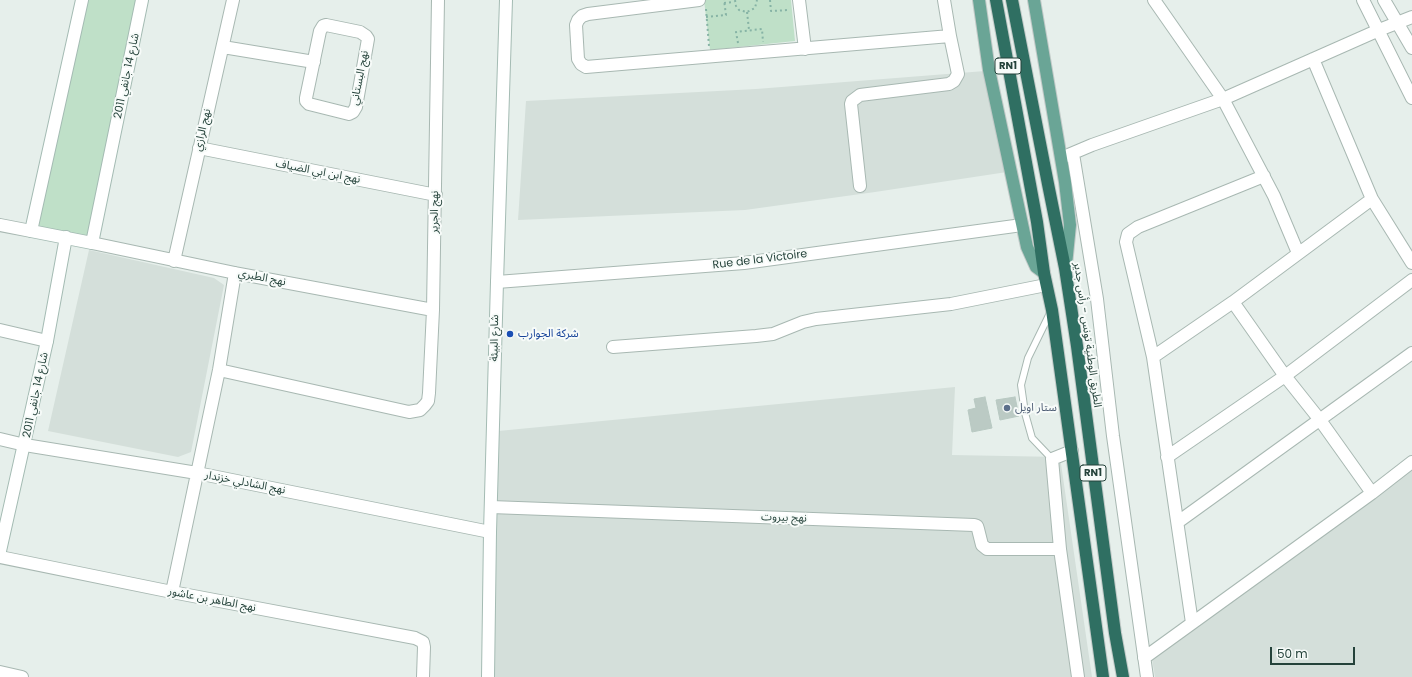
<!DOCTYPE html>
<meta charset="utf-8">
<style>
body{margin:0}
#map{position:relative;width:1412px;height:677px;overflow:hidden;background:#e6efeb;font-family:Poppins,sans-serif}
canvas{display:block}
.scale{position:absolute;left:1270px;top:647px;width:85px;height:18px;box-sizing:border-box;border:2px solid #24423a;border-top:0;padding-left:5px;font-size:12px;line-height:14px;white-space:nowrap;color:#24423a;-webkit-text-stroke:3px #f7fbf9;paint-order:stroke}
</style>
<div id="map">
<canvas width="1412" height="677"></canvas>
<div class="scale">50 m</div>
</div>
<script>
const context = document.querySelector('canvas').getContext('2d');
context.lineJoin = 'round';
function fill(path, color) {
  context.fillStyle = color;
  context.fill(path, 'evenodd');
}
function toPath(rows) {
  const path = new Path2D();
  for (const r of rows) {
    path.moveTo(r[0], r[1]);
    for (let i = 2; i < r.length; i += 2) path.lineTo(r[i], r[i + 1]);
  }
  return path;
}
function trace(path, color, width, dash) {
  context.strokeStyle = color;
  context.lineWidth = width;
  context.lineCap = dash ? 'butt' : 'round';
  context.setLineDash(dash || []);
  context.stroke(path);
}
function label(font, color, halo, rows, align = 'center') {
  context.font = font + ' Poppins,"Noto Sans Arabic",sans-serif';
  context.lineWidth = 4;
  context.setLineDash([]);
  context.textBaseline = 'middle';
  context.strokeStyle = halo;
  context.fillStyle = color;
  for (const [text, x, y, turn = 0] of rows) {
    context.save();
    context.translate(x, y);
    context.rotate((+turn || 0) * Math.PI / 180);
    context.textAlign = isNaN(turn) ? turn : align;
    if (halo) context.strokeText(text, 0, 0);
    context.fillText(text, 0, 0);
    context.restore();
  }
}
const built = toPath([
 [985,71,1007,172,875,192,745,210,518,220,526,101,756,89],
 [89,250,214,278,224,285,191,452,178,457,48,431],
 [955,387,952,455,1060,457,1092,677,483,677,488,432],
 [1412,468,1412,677,1155,677,1152,659]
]);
const green = toPath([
 [83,0,141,0,87,239,33,232],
 [704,0,791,0,795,41,710,50]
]);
const building = toPath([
 [985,397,992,428,972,432,968,410,976,408,974,399,985,397],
 [1015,397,1019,416,1000,420,996,400,1015,397]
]);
const path = toPath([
 [735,0,736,6,739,10,747,12,755,8,757,0],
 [770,0,771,11,789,10],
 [724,3,734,2],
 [706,9,709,46],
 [747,12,749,30],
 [706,17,726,15,724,0],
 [738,43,736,32,762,29,763,42]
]);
const lane = toPath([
 [1051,311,1028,358,1021,385,1025,413,1032,438,1052,459]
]);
const street = toPath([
 [699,0,588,14,582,16,578,20,576,25,578,59,581,64,586,67,950,36,944,0],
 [799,0,805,49],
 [1154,0,1223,99,1274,196,1298,253],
 [1363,0,1412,98],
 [1384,0,1412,48],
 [326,25,360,32,366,36,368,39,356,107,353,112,349,114,309,104,306,101,306,98,320,31,323,26,326,25],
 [223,47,314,62],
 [1313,59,1372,199,1412,263],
 [199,148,436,195],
 [1073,154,1097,299,1113,436,1147,677],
 [1066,156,1092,145,1223,99,1379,30,1412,17],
 [860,186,851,104,852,101,860,95,949,84,954,81,958,74,950,36],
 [0,225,31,231],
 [92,243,235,273,433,310],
 [174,261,233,0],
 [497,282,744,263,1022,225],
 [1233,302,1285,376,1320,420,1372,493],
 [0,330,47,341],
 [613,347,756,336,773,334,803,322,816,319,951,304,1046,285],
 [1153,357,1233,302,1372,199],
 [219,370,409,412,420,410,425,405,428,401,429,393,433,310,438,0],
 [0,439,25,445,197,473,490,532],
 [1072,451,1052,459,1060,549,1078,677],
 [1167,457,1285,376,1412,280],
 [491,507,974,525,977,526,978,529,982,545,987,549,1060,549],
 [1178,522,1412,353],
 [0,557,172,592,415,638,423,642,424,647,423,677],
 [172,592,219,370,235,273],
 [1192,623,1153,357,1126,242,1128,234,1138,227,1264,176],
 [1144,658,1372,493,1412,462],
 [0,672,22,677]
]);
const secondary = toPath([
 [82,0,31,231,92,243,142,0],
 [0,551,47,341,66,237],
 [488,677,490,532,497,282,506,0]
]);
const primary = toPath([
 [979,0,989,70,1027,247,1036,267,1044,273],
 [1034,0,1065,182,1070,225,1066,265]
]);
const highway = toPath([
 [996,0,1037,222,1044,273,1052,310,1103,677],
 [1012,0,1048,184,1065,268,1077,346,1115,633,1123,677]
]);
const markers = [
 [510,334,4,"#1a4fb4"],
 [1007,408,4,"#5c6f8a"]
];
const shields = [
 [1008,66,26],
 [1093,473,26]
];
const shieldNames = [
 ["RN1",1008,66],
 ["RN1",1093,473]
];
const streetNames = [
 ["شارع 14 جانفي 2011",127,76,-78],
 ["نهج البستاني",360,78,-79],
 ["نهج الرازي",203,130,-77],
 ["نهج ابن ابي الضياف",318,172,11],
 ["نهج الجرير",435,212,-89],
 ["Rue de la Victoire",760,260,-7],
 ["نهج الطبري",262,278,11],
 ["الطريق الوطنية تونس - رأس جدير",1087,335,82],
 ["شارع البيئة",495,338,-89],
 ["شارع 14 جانفي 2011",36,395,-78],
 ["نهج الشادلي خزندار",245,483,11],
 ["نهج بيروت",784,518,2],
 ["نهج الطاهر بن عاشور",212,600,11]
];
const transitNames = [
 ["شركة الجوارب",518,334]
];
const serviceNames = [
 ["ستار اويل",1015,408]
];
fill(built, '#d4dfda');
fill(green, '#bfe0c8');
fill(building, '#bbcac4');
trace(building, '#b8c9c2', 1);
trace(lane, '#a8b8b2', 8);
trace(street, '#a8b8b2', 14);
trace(secondary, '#a4bbb3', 14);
trace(primary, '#c2cac8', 14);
trace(highway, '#c2cac8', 14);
trace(path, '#86b3a5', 2, [2, 3]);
trace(lane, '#fff', 6);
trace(street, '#fff', 12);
trace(secondary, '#fff', 12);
trace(primary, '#6aa596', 12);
trace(highway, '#2f6f62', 12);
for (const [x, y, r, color] of markers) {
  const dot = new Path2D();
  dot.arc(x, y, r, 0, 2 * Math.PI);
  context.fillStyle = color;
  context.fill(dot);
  trace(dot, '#f7fbf9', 1.5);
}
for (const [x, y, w] of shields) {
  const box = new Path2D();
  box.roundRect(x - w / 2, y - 8, w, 16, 3);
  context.fillStyle = '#f7fbf9';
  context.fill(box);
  trace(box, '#24423a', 1);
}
label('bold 10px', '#24423a', null, shieldNames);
label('11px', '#24423a', '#f7fbf9', streetNames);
label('11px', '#164399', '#f7fbf9', transitNames, 'left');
label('11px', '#4e5e75', '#f7fbf9', serviceNames, 'left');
</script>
